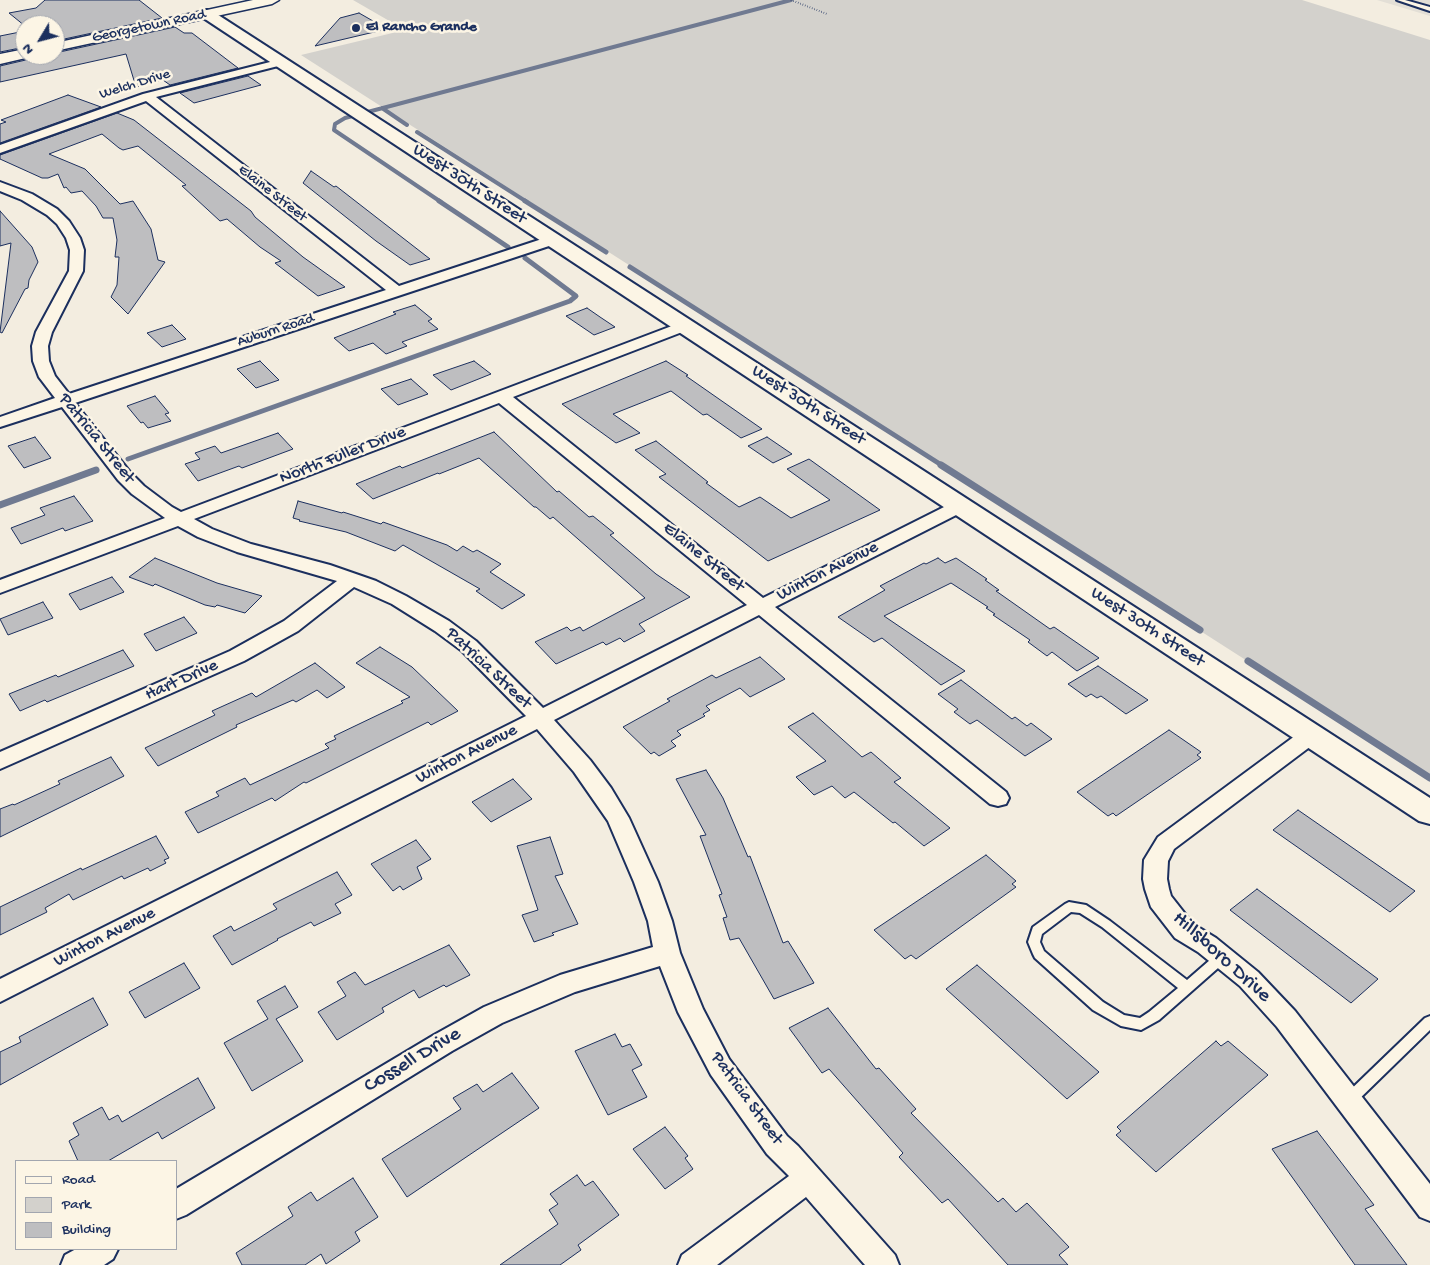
<!DOCTYPE html>
<style>
body{margin:0}
#map{position:relative;width:1430px;height:1265px;overflow:hidden;background:#f3ede0;font-family:"Gochi Hand",sans-serif}
canvas{display:block}
.legend{position:absolute;left:15px;top:1160px;width:162px;height:90px;box-sizing:border-box;background:#fcf5e5;border:1px solid #a2a6af;margin:0;padding:6px 9px;list-style:none;font-size:15px;color:#1b2f5e}
.legend li{display:flex;align-items:center;gap:10px;height:25px}
.legend b{width:25px;border:1px solid #a2a6af}
.north{position:absolute;left:15px;top:15px;width:50px;height:50px;box-sizing:border-box;background:#fcf5e5;border:1px solid #a2a6af;border-radius:50%;rotate:233deg;font-size:14px;font-weight:700;line-height:20px;text-align:center;color:#1b2f5e}
.north::after{content:'';display:block;margin:auto;width:18px;height:22px;background:#1b2f5e;clip-path:polygon(50% 0,100% 100%,50% 72%,0 100%)}
</style>
<div id="map">
<canvas width="1430" height="1265"></canvas>
<ul class="legend">
<li><b style="height:6px;background:#fcf5e5"></b>Road</li>
<li><b style="height:14px;background:#d3d1cc"></b>Park</li>
<li><b style="height:14px;background:#bebec0"></b>Building</li>
</ul>
<div class="north">N</div>
</div>
<script>
const context = document.querySelector('canvas').getContext('2d');
context.lineJoin = 'round';
function fill(path, color) {
  context.fillStyle = color;
  context.fill(path, 'evenodd');
}
function toPath(rows) {
  const path = new Path2D();
  for (const r of rows) {
    path.moveTo(r[0], r[1]);
    for (let i = 2; i < r.length; i += 2) path.lineTo(r[i], r[i + 1]);
  }
  return path;
}
function trace(path, color, width, dash) {
  context.strokeStyle = color;
  context.lineWidth = width;
  context.lineCap = dash ? 'butt' : 'round';
  context.setLineDash(dash || []);
  context.stroke(path);
}
function label(font, color, halo, rows, align = 'center') {
  context.font = font + ' "Gochi Hand",sans-serif';
  context.lineWidth = 5;
  context.setLineDash([]);
  context.textBaseline = 'middle';
  context.strokeStyle = halo;
  context.fillStyle = color;
  for (const [text, x, y, turn = 0] of rows) {
    context.save();
    context.translate(x, y);
    context.rotate((+turn || 0) * Math.PI / 180);
    context.textAlign = isNaN(turn) ? turn : align;
    if (halo) context.strokeText(text, 0, 0);
    context.fillText(text, 0, 0);
    context.restore();
  }
}
const built = toPath([
 [1377,0,1430,0,1430,16]
]);
const green = toPath([
 [353,0,1302,0,1430,40,1430,778,301,55,405,30]
]);
const streamFar2 = toPath([
 [382,108,407,125],
 [417,132,527,202],
 [441,202,334,130,335,124,345,118,791,0]
]);
const streamFar1 = toPath([
 [439,201,508,247],
 [525,201,606,252],
 [630,267,943,466],
 [128,459,570,301,576,296,525,258]
]);
const stream = toPath([
 [941,465,1200,630],
 [0,505,96,470],
 [1248,661,1430,778]
]);
const building = toPath([
 [45,0,139,0,162,18,55,41,55,25,25,26,9,13,36,8,45,0],
 [359,13,387,29,315,46,340,18,359,13],
 [175,27,184,33,192,33,238,68,170,85,163,80,136,87,126,54,0,82,0,66,30,59,34,55,55,55,55,53,175,27],
 [25,31,25,47,0,52,0,36,25,31],
 [248,76,261,85,194,103,180,93,248,76],
 [68,95,101,107,0,143,0,124,6,122,1,120,68,95],
 [117,113,134,120,251,211,255,217,303,257,345,287,318,296,275,263,281,261,260,247,227,219,220,221,182,186,186,185,138,146,123,150,119,148,102,134,49,154,85,169,120,204,133,201,151,229,158,260,165,262,128,314,111,297,117,285,119,257,115,257,117,240,113,218,103,218,96,206,82,191,71,193,66,187,64,188,58,174,48,178,42,178,0,159,0,155,117,113],
 [311,171,334,187,336,186,430,259,410,265,376,241,303,183,311,171],
 [0,211,32,247,38,262,29,280,28,288,25,289,2,333,0,332,11,243,0,246,0,211],
 [415,305,432,319,428,321,438,329,402,342,407,346,386,354,373,343,349,351,334,338,396,314,393,312,415,305],
 [587,308,600,317,615,327,594,335,566,316,587,308],
 [172,325,186,339,162,347,147,333,172,325],
 [260,361,279,380,256,388,237,369,260,361],
 [474,361,491,374,451,390,433,375,474,361],
 [666,361,688,375,686,376,762,429,741,438,707,414,703,415,671,391,613,414,640,433,616,443,562,404,666,361],
 [411,379,428,394,398,405,381,389,411,379],
 [155,396,169,413,165,414,171,421,148,428,143,422,141,423,127,406,155,396],
 [494,432,557,492,559,491,589,517,593,516,614,533,610,535,656,574,690,597,639,624,645,631,624,642,620,638,606,645,603,642,556,664,535,642,567,627,571,631,580,627,583,631,645,598,553,517,550,519,536,507,534,507,479,458,439,474,438,473,373,499,356,484,400,466,402,468,494,432],
 [278,433,293,449,242,468,239,466,198,481,185,464,200,459,195,453,215,446,221,453,278,433],
 [35,437,51,458,24,468,8,446,35,437],
 [767,437,792,454,773,463,748,446,767,437],
 [656,441,708,482,706,483,739,507,760,497,791,518,830,500,787,469,809,459,880,510,768,561,659,477,666,474,635,450,656,441],
 [74,496,93,521,65,531,63,528,21,544,11,528,45,515,40,508,74,496],
 [298,501,342,513,343,512,381,524,383,522,447,545,457,551,463,546,473,552,477,550,501,564,490,572,525,595,502,609,476,591,480,589,403,545,395,551,346,532,299,521,300,520,293,518,298,501],
 [155,558,217,583,262,596,245,613,217,605,215,607,205,605,155,584,153,586,129,577,155,558],
 [938,558,945,563,956,558,987,579,985,580,999,590,996,591,1050,629,1054,627,1099,658,1077,671,1052,652,1047,656,1028,642,1030,640,993,615,995,614,986,608,988,607,951,583,884,616,965,671,941,685,882,638,874,642,838,617,885,590,880,586,924,563,926,564,938,558],
 [112,577,124,592,80,610,69,594,112,577],
 [43,602,53,618,8,635,0,619,43,602],
 [184,617,197,633,156,651,144,634,184,617],
 [380,647,412,667,458,711,431,725,428,722,306,783,304,782,275,801,272,798,198,833,185,812,219,796,216,792,245,778,250,785,329,748,325,744,336,739,334,736,403,703,401,701,410,697,356,663,380,647],
 [123,650,134,666,47,702,45,700,20,711,9,694,56,675,58,677,123,650],
 [760,657,785,679,750,697,740,688,706,706,710,710,703,714,705,716,677,731,681,735,671,741,676,746,659,756,654,752,651,754,623,727,670,701,667,699,712,675,716,678,760,657],
 [315,663,345,687,327,698,317,690,296,702,293,700,236,725,237,727,158,766,145,748,215,715,212,711,252,693,256,697,315,663],
 [1098,666,1148,700,1126,714,1101,696,1097,698,1091,694,1086,697,1068,684,1098,666],
 [961,680,1012,719,1015,717,1027,726,1031,723,1052,739,1025,756,977,720,970,724,954,712,958,709,938,694,961,680],
 [813,713,862,757,871,752,901,778,894,782,950,828,924,846,895,822,893,823,854,792,845,798,832,786,814,795,796,777,826,761,788,727,813,713],
 [1169,730,1201,752,1197,755,1201,758,1116,816,1113,813,1108,816,1077,792,1169,730],
 [111,757,124,776,0,837,0,809,13,804,14,805,60,784,58,781,111,757],
 [706,770,723,798,748,857,750,856,783,943,788,941,814,983,774,999,739,938,730,940,723,918,727,917,719,895,722,894,700,836,706,835,676,779,706,770],
 [513,779,532,799,491,822,472,802,513,779],
 [1298,810,1415,891,1390,912,1273,830,1298,810],
 [156,836,169,858,164,860,166,863,150,871,148,868,124,879,122,876,73,900,69,894,45,908,47,912,0,935,0,907,81,868,82,870,156,836],
 [550,837,563,874,555,876,578,924,552,933,554,935,534,942,522,915,538,910,517,846,550,837],
 [416,840,431,859,417,867,422,879,403,890,400,886,393,891,371,864,416,840],
 [986,855,1016,881,1012,884,1016,887,916,959,911,955,905,959,874,930,986,855],
 [337,872,352,895,335,904,341,913,314,926,311,922,277,939,278,940,232,965,213,936,231,926,234,931,277,909,273,904,337,872],
 [1257,889,1378,979,1351,1003,1230,910,1257,889],
 [449,945,470,975,446,987,444,985,419,998,414,990,382,1008,384,1012,337,1040,318,1012,346,996,337,982,355,972,365,985,449,945],
 [184,963,200,988,145,1018,129,992,184,963],
 [977,965,1099,1072,1067,1099,946,989,977,965],
 [285,986,298,1007,276,1019,303,1061,252,1091,224,1043,268,1019,257,1001,285,986],
 [93,998,108,1025,0,1085,0,1052,21,1042,19,1037,93,998],
 [828,1008,876,1069,879,1068,916,1109,911,1113,998,1202,1003,1198,1016,1212,1027,1203,1069,1247,1059,1255,1068,1265,1008,1265,948,1199,942,1203,899,1157,903,1153,829,1069,822,1073,789,1028,828,1008],
 [615,1034,622,1047,630,1044,642,1065,632,1070,647,1097,608,1115,575,1051,615,1034],
 [1216,1041,1221,1046,1228,1041,1268,1075,1156,1172,1116,1135,1121,1131,1117,1127,1216,1041],
 [512,1073,539,1108,407,1197,382,1159,461,1109,453,1098,477,1084,483,1092,512,1073],
 [198,1078,215,1108,162,1139,158,1132,108,1161,78,1161,69,1141,79,1135,73,1123,102,1107,109,1120,118,1115,122,1122,198,1078],
 [665,1127,688,1156,685,1158,693,1169,665,1189,633,1149,665,1127],
 [1317,1131,1374,1205,1365,1209,1407,1265,1355,1265,1272,1149,1317,1131],
 [577,1175,585,1186,593,1181,619,1215,578,1245,581,1250,560,1265,500,1265,558,1224,549,1210,558,1204,550,1194,577,1175],
 [353,1178,378,1217,355,1232,360,1241,326,1264,321,1254,305,1265,242,1265,236,1253,293,1216,288,1207,311,1192,317,1201,353,1178]
]);
const path = toPath([
 [791,0,827,14]
]);
const service = toPath([
 [1397,0,1405,0,1430,7,1430,11,1397,0],
 [1069,902,1086,905,1110,921,1187,980,1218,953,1222,952,1226,953,1228,957,1226,961,1159,1020,1141,1030,1121,1026,1093,1010,1035,958,1033,954,1028,942,1033,927,1065,904,1069,902],
 [1071,912,1080,913,1102,927,1178,988,1149,1012,1140,1018,1124,1015,1103,1002,1044,951,1040,942,1042,934,1071,912],
 [1430,1016,1430,1030,1353,1105,1348,1107,1343,1105,1341,1101,1343,1097,1425,1018,1430,1016]
]);
const minor = toPath([
 [282,59,286,60,288,62,286,64,156,97,399,286,548,237,553,236,560,240,558,243,75,403,130,472,144,486,172,507,181,512,685,321,690,323,693,326,690,329,513,397,763,598,954,502,960,501,966,502,969,506,966,510,775,607,1006,792,1009,798,1006,804,998,806,990,804,759,615,554,720,590,760,611,788,629,818,658,882,672,921,680,953,703,1009,729,1059,787,1136,798,1146,895,1255,899,1265,865,1265,806,1197,717,1265,678,1265,682,1255,789,1176,767,1154,711,1075,678,1012,660,966,575,992,502,1023,452,1051,186,1215,176,1219,176,1189,434,1035,484,1007,560,975,653,947,648,921,634,882,608,821,574,772,537,729,0,1002,0,979,526,716,462,651,435,631,392,604,354,587,298,631,244,661,0,769,0,752,230,651,284,621,337,581,237,552,198,537,178,526,0,593,0,580,165,518,132,494,118,480,62,407,0,427,0,417,55,398,39,377,33,361,32,346,36,332,69,271,70,250,66,238,57,224,47,215,22,200,0,191,0,182,32,194,57,209,69,221,80,238,84,250,83,271,52,332,48,346,49,361,55,376,69,394,386,290,146,101,0,153,0,145,143,94,282,59],
 [499,403,747,605,543,708,476,641,449,621,406,596,376,581,330,565,251,544,212,529,194,519,499,403],
 [1311,727,1319,730,1322,735,1319,740,1174,849,1168,861,1167,879,1169,889,1171,896,1193,924,1216,938,1258,972,1295,1011,1430,1184,1430,1221,1420,1217,1277,1027,1240,986,1198,952,1175,938,1151,907,1145,889,1143,879,1144,860,1158,837,1303,730,1311,727],
 [76,1249,118,1249,113,1259,104,1265,61,1265,65,1255,76,1249]
]);
const tertiary = toPath([
 [207,10,212,11,1430,798,1430,824,1419,821,202,17,200,14,202,11,207,10]
]);
const secondary = toPath([
 [253,0,279,0,272,4,55,51,55,43,253,0],
 [25,49,25,55,32,55,30,57,0,64,0,54,25,49]
]);
const markers = [
 [356,28,5,"#1b2f5e"]
];
const farStreetnames = [
 ["Georgetown Road",149,27,-12],
 ["Welch Drive",135,85,-17],
 ["Elaine Street",272,194,38],
 ["Auburn Road",276,331,-18]
];
const farPoinames = [
 ["El Rancho Grande",366,28]
];
const streetNames = [
 ["West 30th Street",469,185,33],
 ["West 30th Street",808,406,33],
 ["Patricia Street",96,439,51],
 ["North Fuller Drive",343,456,-21],
 ["Elaine Street",703,558,39],
 ["Winton Avenue",828,572,-27],
 ["West 30th Street",1147,628,33],
 ["Patricia Street",488,669,43],
 ["Hart Drive",182,681,-24],
 ["Winton Avenue",467,755,-27],
 ["Winton Avenue",105,938,-27],
 ["Patricia Street",746,1099,54]
];
const nearStreetnames = [
 ["Hillsboro Drive",1221,958,42],
 ["Cossell Drive",413,1061,-31]
];
fill(built, '#e3dfd6');
fill(green, '#d3d1cc');
trace(streamFar2, '#707a91', 4);
trace(streamFar1, '#707a91', 5);
trace(stream, '#707a91', 7);
fill(building, '#bebec0');
trace(building, '#1b2f5e', 1);
trace(service, '#1b2f5e', 4);
trace(minor, '#1b2f5e', 4);
trace(tertiary, '#1b2f5e', 4);
trace(secondary, '#1b2f5e', 3);
trace(path, '#1b2f5e', 2, [0.5, 2]);
fill(service, '#fcf5e5');
fill(minor, '#fcf5e5');
fill(tertiary, '#fcf5e5');
fill(secondary, '#fcf5e5');
for (const [x, y, r, color] of markers) {
  const dot = new Path2D();
  dot.arc(x, y, r, 0, 2 * Math.PI);
  context.fillStyle = color;
  context.fill(dot);
  trace(dot, '#fcf5e5', 2);
}
label('15px', '#1b2f5e', '#fcf5e5', farStreetnames);
label('bold 15px', '#1b2f5e', '#fcf5e5', farPoinames, 'left');
label('18px', '#1b2f5e', '#fcf5e5', streetNames);
label('21px', '#1b2f5e', '#fcf5e5', nearStreetnames);
</script>
